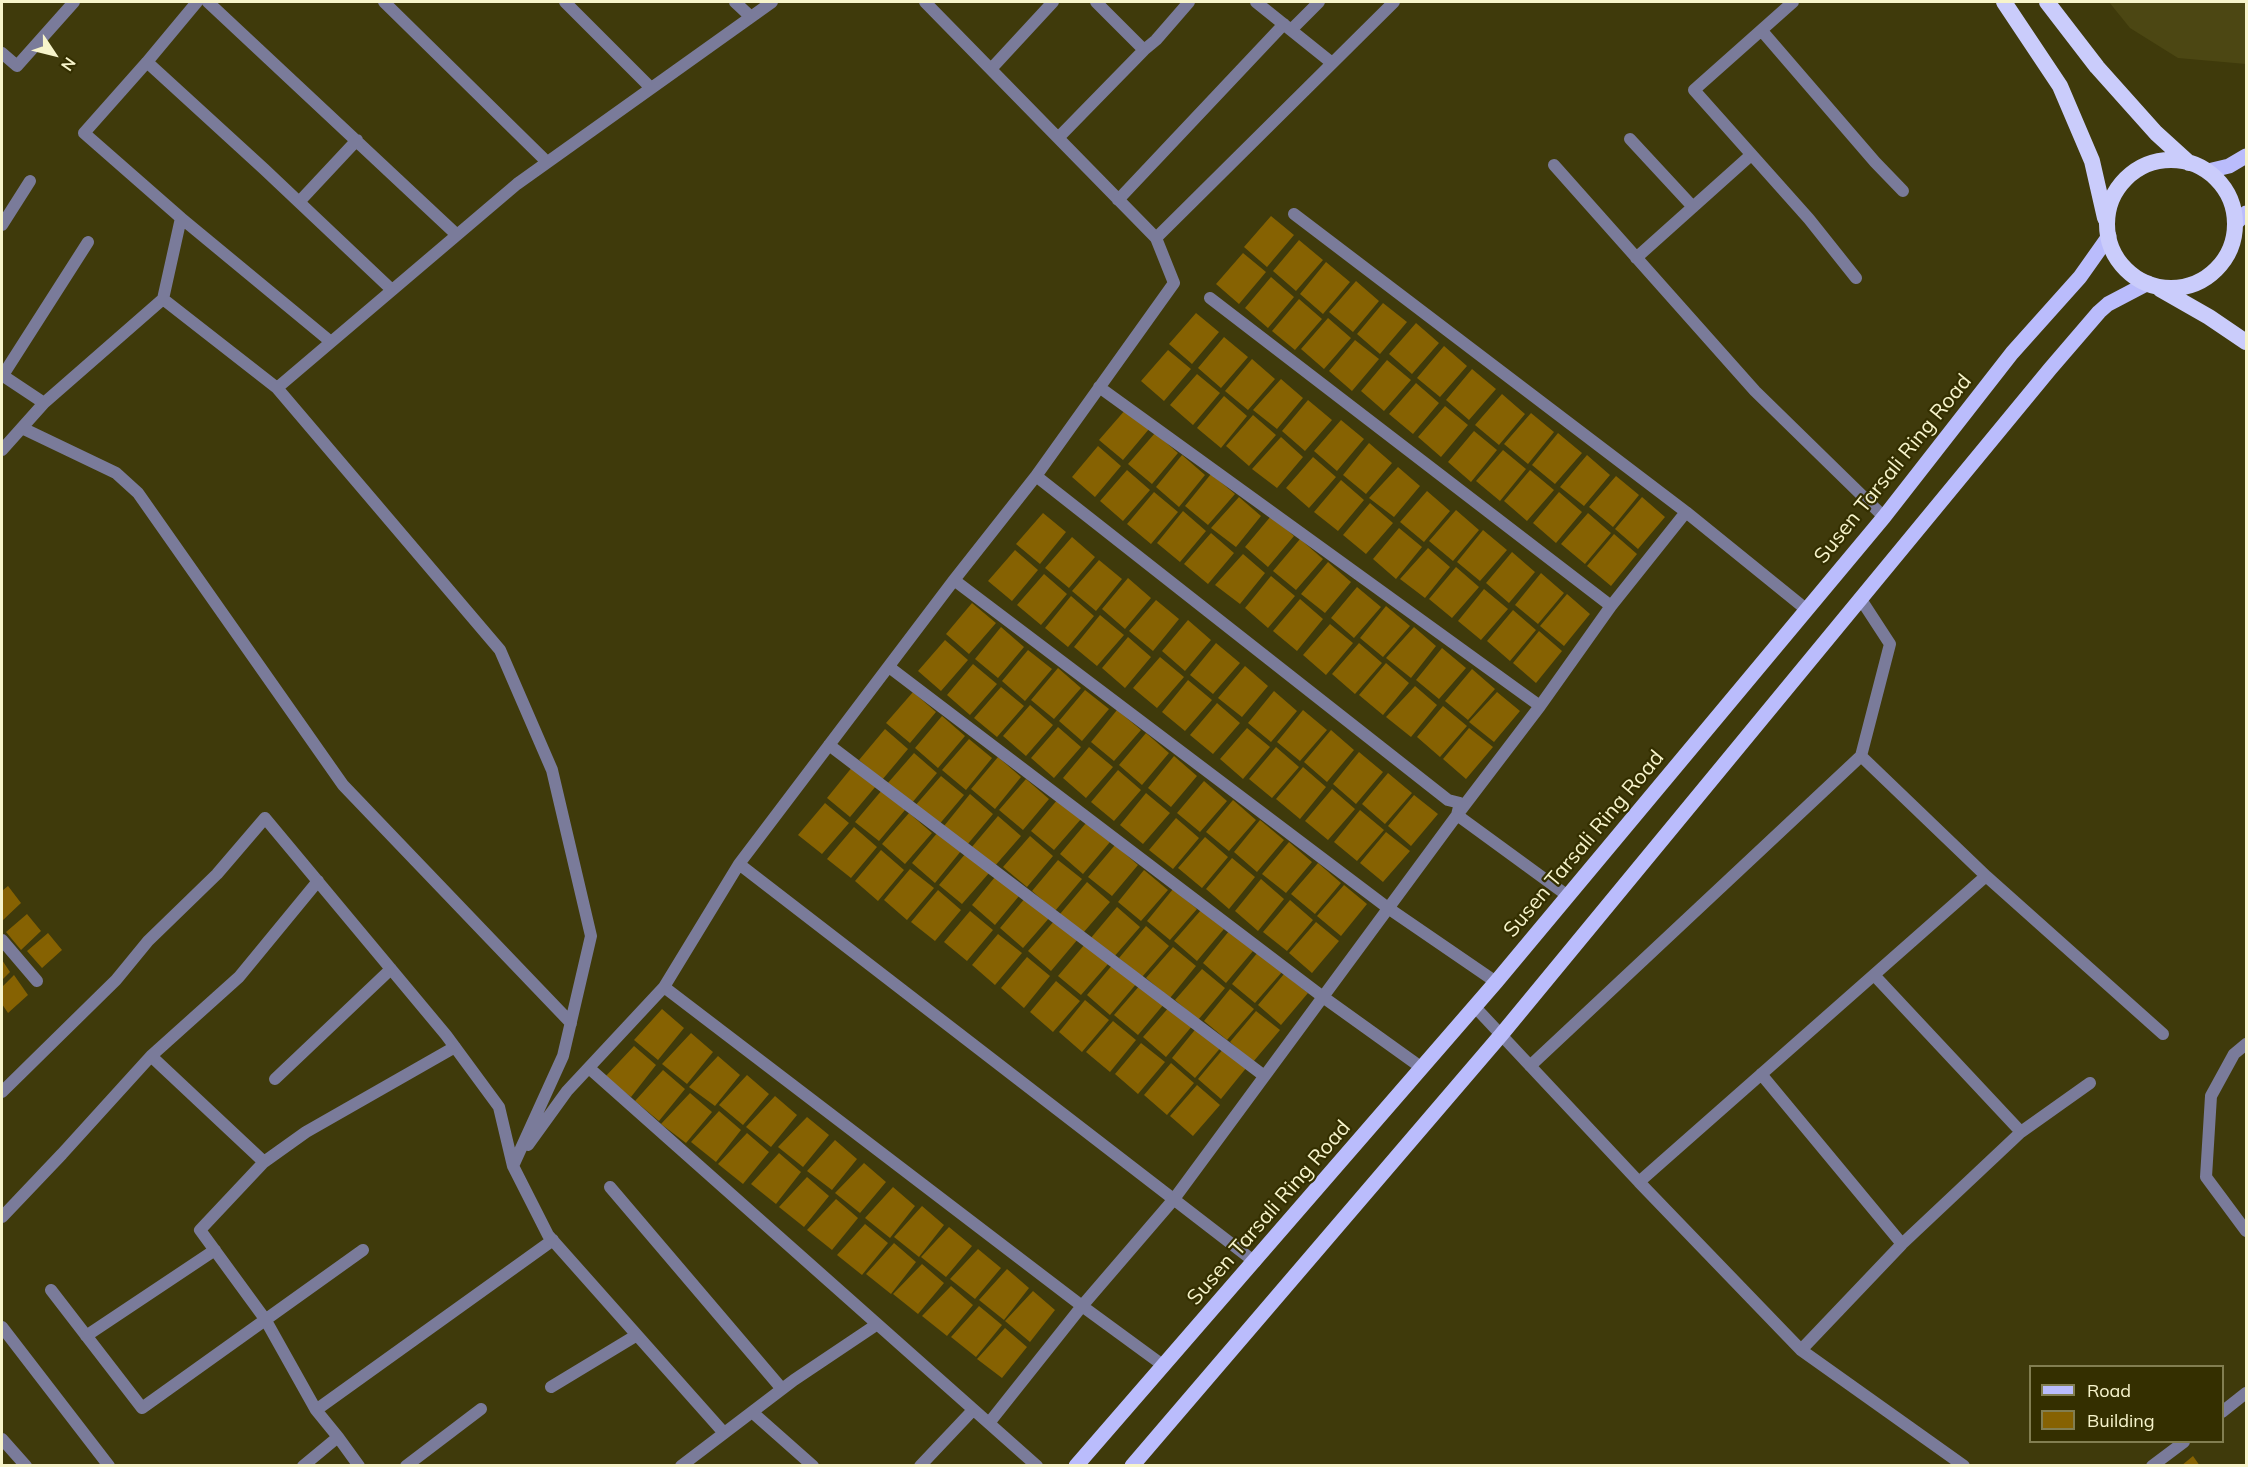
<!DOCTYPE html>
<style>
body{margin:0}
#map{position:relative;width:2248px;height:1467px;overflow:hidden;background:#3f3a0b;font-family:Mulish,sans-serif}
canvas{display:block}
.frame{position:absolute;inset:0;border:3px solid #f7f4cb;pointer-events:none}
.legend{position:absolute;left:2029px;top:1365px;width:195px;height:78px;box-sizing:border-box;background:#342f00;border:2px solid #827e51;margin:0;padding:8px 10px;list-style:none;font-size:18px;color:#f7f4cb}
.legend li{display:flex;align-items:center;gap:12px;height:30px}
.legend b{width:30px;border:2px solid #827e51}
.north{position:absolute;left:24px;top:24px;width:60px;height:60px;-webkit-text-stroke:4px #342f00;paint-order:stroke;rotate:125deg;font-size:16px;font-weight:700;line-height:24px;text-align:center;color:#f7f4cb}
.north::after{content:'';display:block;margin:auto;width:21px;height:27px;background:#f7f4cb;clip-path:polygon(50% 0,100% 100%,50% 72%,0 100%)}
</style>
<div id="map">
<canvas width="2248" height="1467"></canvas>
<div class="frame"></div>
<ul class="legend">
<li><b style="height:8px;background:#babcfc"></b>Road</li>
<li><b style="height:16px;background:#866202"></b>Building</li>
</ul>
<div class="north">N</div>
</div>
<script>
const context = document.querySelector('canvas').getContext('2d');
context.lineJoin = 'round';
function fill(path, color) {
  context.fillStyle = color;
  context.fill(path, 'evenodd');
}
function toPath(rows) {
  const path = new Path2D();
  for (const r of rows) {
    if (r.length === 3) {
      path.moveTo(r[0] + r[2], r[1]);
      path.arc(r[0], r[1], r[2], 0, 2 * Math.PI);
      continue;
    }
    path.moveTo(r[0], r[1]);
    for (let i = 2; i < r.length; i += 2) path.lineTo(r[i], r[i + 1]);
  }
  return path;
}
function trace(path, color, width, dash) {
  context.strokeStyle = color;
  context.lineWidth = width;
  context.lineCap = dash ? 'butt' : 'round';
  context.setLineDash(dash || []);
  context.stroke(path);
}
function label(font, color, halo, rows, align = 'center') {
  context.font = font + ' Mulish,sans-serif';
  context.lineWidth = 4.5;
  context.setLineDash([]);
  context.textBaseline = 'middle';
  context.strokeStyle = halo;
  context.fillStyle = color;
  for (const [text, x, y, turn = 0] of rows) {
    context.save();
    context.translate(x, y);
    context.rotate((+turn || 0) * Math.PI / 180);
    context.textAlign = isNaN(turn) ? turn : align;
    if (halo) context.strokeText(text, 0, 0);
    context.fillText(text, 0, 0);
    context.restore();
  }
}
const built = toPath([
 [2109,2,2246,2,2246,64,2178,58,2130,28]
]);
const building = toPath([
 [1271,216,1294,235,1267,267,1244,247],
 [1299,240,1323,260,1296,291,1273,271],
 [1243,253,1266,272,1239,304,1216,284],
 [1326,262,1350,282,1323,314,1300,294],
 [1271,277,1294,297,1268,328,1245,308],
 [1356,281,1379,301,1353,332,1329,312],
 [1299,299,1322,319,1295,350,1272,331],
 [1383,303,1407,322,1380,354,1357,334],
 [1196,313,1219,332,1192,364,1169,344],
 [1328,318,1351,338,1324,369,1301,349],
 [1416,323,1439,343,1412,374,1389,354],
 [1224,337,1248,357,1221,388,1198,368],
 [1355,340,1379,359,1352,391,1329,371],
 [1444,346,1467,366,1440,397,1417,378],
 [1168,350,1191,369,1164,401,1141,381],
 [1252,359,1275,379,1248,410,1225,391],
 [1387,360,1411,380,1384,411,1361,391],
 [1472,369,1496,389,1469,420,1446,400],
 [1197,374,1220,393,1193,425,1170,405],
 [1281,379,1303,398,1277,429,1253,410],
 [1416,383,1439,403,1413,434,1389,414],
 [1502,394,1525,414,1499,445,1475,425],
 [1224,396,1247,416,1221,448,1197,428],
 [1308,400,1332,420,1305,451,1282,431],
 [1445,406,1468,425,1441,457,1418,437],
 [1126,409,1149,429,1123,460,1099,440],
 [1531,413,1554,432,1528,464,1504,444],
 [1253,415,1276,435,1249,466,1226,446],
 [1341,420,1364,439,1337,471,1314,451],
 [1474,431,1497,450,1471,482,1448,462],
 [1155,433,1178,453,1152,484,1128,464],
 [1558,433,1582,453,1555,484,1532,465],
 [1281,437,1303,457,1277,488,1252,469],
 [1369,443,1392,463,1366,494,1343,475],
 [1098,446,1121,466,1095,497,1072,477],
 [1503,450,1526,469,1500,501,1476,481],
 [1182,455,1205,475,1179,507,1156,487],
 [1587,455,1610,475,1584,506,1560,487],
 [1313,457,1336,477,1309,508,1286,488],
 [1398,467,1420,486,1394,517,1369,498],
 [1127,470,1150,490,1123,521,1100,501],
 [1530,470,1554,490,1527,521,1504,501],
 [1211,474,1235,494,1208,525,1185,506],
 [1616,476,1639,495,1613,527,1589,507],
 [1341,480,1364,500,1338,531,1314,512],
 [1427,491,1450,511,1424,542,1400,522],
 [1154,492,1178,512,1151,544,1127,524],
 [1559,492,1582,512,1556,543,1533,523],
 [1239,497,1261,516,1236,547,1211,528],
 [1642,497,1665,517,1638,549,1615,529],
 [1370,503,1393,523,1366,554,1343,535],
 [1456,510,1479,530,1453,561,1429,541],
 [1183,511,1206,531,1180,562,1157,543],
 [1043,513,1066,532,1040,564,1016,544],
 [1588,513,1611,533,1585,564,1561,544],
 [1271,516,1294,536,1268,567,1245,547],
 [1399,528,1422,547,1396,579,1373,559],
 [1483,530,1507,550,1480,581,1457,562],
 [1211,533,1234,553,1208,584,1184,564],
 [1614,534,1637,554,1611,586,1587,566],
 [1072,537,1095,557,1069,588,1045,568],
 [1300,539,1323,559,1296,590,1273,571],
 [1428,548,1450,567,1425,598,1400,579],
 [1015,550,1038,570,1012,601,988,581],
 [1512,552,1535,572,1509,603,1486,583],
 [1243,554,1265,573,1240,604,1215,585],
 [1099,560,1122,579,1096,611,1072,591],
 [1328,562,1351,582,1325,613,1301,594],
 [1456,567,1479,587,1452,618,1429,599],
 [1541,573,1564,593,1538,624,1515,605],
 [1044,574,1067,594,1041,625,1017,605],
 [1271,576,1295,596,1268,628,1245,608],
 [1128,578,1151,598,1125,629,1102,609],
 [1357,587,1381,607,1354,638,1331,618],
 [1484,589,1508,609,1481,640,1458,621],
 [1567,594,1590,614,1564,646,1540,626],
 [1071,596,1094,616,1068,647,1045,628],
 [1300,599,1323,619,1297,651,1273,631],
 [1156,600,1179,619,1153,651,1129,631],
 [972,603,996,623,969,654,946,634],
 [1386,606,1410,626,1383,657,1360,638],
 [1513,610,1536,630,1510,661,1487,641],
 [1100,615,1124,635,1097,666,1074,647],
 [1188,620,1211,640,1185,671,1162,651],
 [1330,624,1353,643,1326,675,1303,655],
 [1001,627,1024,647,998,678,975,659],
 [1414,627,1436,646,1411,678,1386,658],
 [1539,631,1562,651,1536,683,1513,663],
 [1128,637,1151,657,1125,688,1102,668],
 [945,640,968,660,941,691,918,671],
 [1216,643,1240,663,1213,694,1190,675],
 [1359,643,1382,663,1355,694,1332,674],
 [1442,648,1466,668,1439,699,1416,680],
 [1028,650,1052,669,1025,701,1002,681],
 [1160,657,1184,677,1157,708,1133,688],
 [1386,663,1409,683,1383,715,1359,695],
 [973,664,997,684,970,715,947,695],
 [1245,666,1268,686,1242,717,1218,698],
 [1058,668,1081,688,1054,719,1031,700],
 [1472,669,1495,689,1468,720,1445,701],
 [1188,680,1212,700,1185,731,1162,712],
 [1415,686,1437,705,1411,737,1386,717],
 [1001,687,1024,706,997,737,974,718],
 [1085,690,1109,709,1082,741,1059,721],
 [1274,691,1297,711,1271,742,1248,723],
 [913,692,936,712,910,743,886,723],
 [1497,692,1520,711,1494,742,1469,722],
 [1217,703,1240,723,1213,754,1190,735],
 [1030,705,1053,725,1026,756,1003,736],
 [1443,706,1467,726,1440,757,1417,737],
 [1117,710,1141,730,1114,761,1091,742],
 [1303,710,1327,730,1300,761,1277,742],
 [942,716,965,736,938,768,915,748],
 [1058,727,1081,747,1054,778,1031,758],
 [1247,728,1270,747,1243,779,1220,759],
 [1469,728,1493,747,1466,779,1443,759],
 [885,729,908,749,882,780,859,760],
 [1331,730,1354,750,1327,782,1304,762],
 [1146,733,1169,753,1142,785,1119,765],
 [969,739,992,758,966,790,942,770],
 [1089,747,1113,767,1086,798,1063,778],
 [1276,747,1299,767,1272,798,1249,779],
 [1359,752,1383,772,1356,804,1333,784],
 [914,753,937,773,911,804,887,784],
 [1174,756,1197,776,1171,807,1148,788],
 [998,757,1021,777,995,809,971,789],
 [853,766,876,786,850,817,827,798],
 [1303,767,1326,787,1300,819,1276,799],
 [1118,770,1141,790,1114,821,1091,802],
 [1388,773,1412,793,1385,824,1362,804],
 [941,776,964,795,937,827,914,807],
 [1026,779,1049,799,1023,830,999,810],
 [1204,781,1227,801,1200,832,1177,813],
 [1332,789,1355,809,1328,840,1305,821],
 [882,790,905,810,879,841,855,822],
 [1146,793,1170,813,1143,844,1120,825],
 [970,794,993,814,967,845,944,826],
 [1414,795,1438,814,1411,846,1388,826],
 [1058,799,1081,819,1054,850,1031,831],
 [1233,800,1256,820,1229,851,1206,832],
 [825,803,849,823,822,854,798,835],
 [1360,810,1384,830,1357,861,1334,842],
 [909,813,932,833,905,864,882,844],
 [998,816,1021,836,994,867,971,848],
 [1176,818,1199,838,1173,869,1149,850],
 [1260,820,1284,840,1257,872,1234,852],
 [1086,823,1110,842,1083,874,1060,854],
 [854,827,877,847,851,878,827,859],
 [938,832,961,851,935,883,912,863],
 [1386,832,1410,851,1383,882,1360,863],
 [1030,836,1053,856,1027,887,1003,867],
 [1205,837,1228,857,1202,888,1178,868],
 [1289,842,1312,862,1286,893,1262,874],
 [1115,845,1138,865,1112,896,1088,877],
 [881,850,904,870,878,901,855,881],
 [966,853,989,873,962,904,939,885],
 [1232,858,1255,877,1229,909,1206,889],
 [1058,860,1082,879,1055,911,1032,891],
 [1318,863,1341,883,1315,914,1291,894],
 [910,869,934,888,907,920,884,900],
 [1144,870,1168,890,1141,921,1118,902],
 [995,877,1019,896,995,925,972,905],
 [1261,879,1284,899,1258,931,1235,911],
 [1087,882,1110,902,1083,933,1060,914],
 [1344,885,1367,904,1341,936,1317,916],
 [8,886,21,903,2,921,2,891],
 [1173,889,1197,909,1170,940,1147,921],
 [938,890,961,910,935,941,911,922],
 [1026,897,1050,917,1023,948,1000,928],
 [1290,900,1313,920,1287,951,1263,932],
 [1117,907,1140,927,1113,958,1090,939],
 [1201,910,1224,929,1197,961,1174,941],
 [970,911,993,930,967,961,944,942],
 [27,914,41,931,21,950,6,932],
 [1055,920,1078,939,1051,971,1028,951],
 [1316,922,1339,941,1312,973,1289,953],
 [1146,926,1169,946,1142,977,1119,958],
 [1229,931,1253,951,1226,983,1203,963],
 [48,933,62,950,42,968,27,951],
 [998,934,1022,953,995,985,972,965],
 [1085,944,1108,964,1081,995,1058,976],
 [1173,947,1196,966,1170,998,1146,978],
 [1258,952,1282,972,1255,1003,1232,984],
 [1027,957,1050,976,1024,1008,1001,988],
 [2,960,10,972,2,980],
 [1114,963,1137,983,1110,1015,1087,995],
 [1202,969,1225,988,1198,1020,1175,1000],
 [1284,974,1308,993,1281,1025,1258,1005],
 [14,975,28,995,8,1013,2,1004,2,987],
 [1056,981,1080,1001,1053,1032,1030,1012],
 [1141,984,1164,1004,1138,1035,1114,1015],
 [1230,989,1254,1009,1227,1040,1204,1021],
 [1085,1000,1109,1020,1082,1052,1059,1032],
 [1170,1006,1193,1025,1166,1057,1143,1037],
 [662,1009,684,1028,658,1060,634,1040],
 [1256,1011,1280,1030,1253,1062,1230,1042],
 [1113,1021,1136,1040,1110,1072,1086,1052],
 [1198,1026,1222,1046,1195,1078,1172,1058],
 [691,1033,713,1052,687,1084,662,1064],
 [1141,1043,1165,1062,1138,1094,1115,1074],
 [634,1046,656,1065,631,1097,605,1077],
 [1224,1048,1247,1067,1221,1099,1198,1079],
 [718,1056,740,1075,715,1106,689,1087],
 [1171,1063,1194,1083,1167,1115,1144,1095],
 [663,1070,685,1089,659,1121,635,1101],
 [747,1075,769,1094,743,1125,719,1105],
 [1197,1085,1220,1105,1193,1136,1170,1116],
 [690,1093,712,1112,686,1143,661,1124],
 [775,1096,797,1115,771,1147,746,1127],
 [719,1111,741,1130,716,1162,691,1142],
 [807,1117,829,1135,803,1167,778,1147],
 [747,1133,769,1152,743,1184,718,1164],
 [835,1140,857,1159,832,1190,807,1171],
 [779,1153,801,1172,776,1204,751,1184],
 [864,1163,886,1182,860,1213,835,1193],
 [807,1177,829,1196,804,1227,779,1207],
 [893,1187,915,1206,890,1238,865,1218],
 [836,1199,858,1218,832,1250,807,1230],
 [922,1206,944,1225,919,1257,894,1237],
 [865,1224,888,1243,862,1275,837,1255],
 [949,1227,972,1246,946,1277,921,1257],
 [894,1243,916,1262,891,1294,866,1274],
 [978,1249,1001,1268,975,1299,950,1279],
 [922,1264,944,1283,918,1314,893,1294],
 [1007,1269,1029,1288,1004,1320,979,1300],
 [951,1286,973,1305,947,1336,922,1316],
 [1033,1291,1055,1310,1030,1342,1005,1321],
 [979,1306,1002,1325,976,1357,951,1337],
 [1005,1328,1027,1347,1002,1378,977,1359],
 [2193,1456,2200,1466,2181,1466]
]);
const minor = toPath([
 [208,2,457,235],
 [384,2,547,162],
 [565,2,651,88],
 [735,2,751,17],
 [925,2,1156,238,1394,2],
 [1096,2,1144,50,1156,40,1189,2],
 [1256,2,1332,63],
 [1793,2,1694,90,1809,219,1856,278],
 [1291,30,1319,2],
 [1762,31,1875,162,1903,191],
 [2,53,17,66,74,2],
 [147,62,264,169,392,290],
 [991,69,1053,2],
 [1058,138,1144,50],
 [1630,139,1693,207],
 [1554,165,1755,391,1884,517],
 [1118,200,1284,24],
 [299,202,357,140],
 [1294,214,1686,512,1807,610],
 [181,218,331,342],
 [2,225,30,181],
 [1156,238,1174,283,1036,476,954,580,739,864,1255,1262],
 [1636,258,1751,155],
 [1210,298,1611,606],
 [163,299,181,218,84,133,147,62,197,2],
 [2,375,44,403],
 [3,375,88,242],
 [1099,387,1540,706],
 [277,388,500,650,552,770,591,936,563,1056,513,1166],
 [22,428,116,473,138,493,343,785,571,1023],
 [2,450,44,403,163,299,277,388,517,184,772,2],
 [1036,476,1448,800,1460,803,1457,815,1540,706,1611,606,1686,512],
 [954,580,1388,908,1496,982],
 [889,667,1323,997,1422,1068],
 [829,745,1263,1075],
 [1986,876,2163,1034],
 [2,940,37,981],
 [1874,975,2021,1132],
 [664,987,1082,1306,1164,1366],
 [1475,1007,1639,1182,1986,876,1861,756,1890,644,1860,598],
 [2246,1044,2234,1054,2211,1096,2206,1177,2246,1231],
 [455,1047,306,1132,264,1162,200,1230,265,1319,316,1410,553,1240],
 [1530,1066,1861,756],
 [589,1068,1037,1466],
 [1761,1074,1902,1244],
 [275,1079,391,969],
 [2,1092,116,980,148,941,217,874,265,818,446,1035,499,1107,513,1166,548,1235,724,1433],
 [528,1145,567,1091,664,987,739,864],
 [264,1162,151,1056,239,977,318,881],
 [1639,1182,1801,1350,1964,1466],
 [610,1187,782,1389],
 [2,1217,62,1154,151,1056],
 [51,1290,142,1408,363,1250],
 [2,1327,109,1466],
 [86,1336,215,1250],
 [1801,1350,1902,1244,2021,1132,2090,1083],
 [551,1387,637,1335],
 [316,1410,338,1437],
 [752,1412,813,1466],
 [2222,1412,2246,1393],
 [989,1423,1082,1306,1174,1199,1457,815,1568,896],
 [2,1439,26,1466],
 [303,1466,338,1437,359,1466],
 [406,1466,481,1409],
 [681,1466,794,1380,876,1325],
 [920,1466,973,1410],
 [2152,1466,2184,1442]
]);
const primary = toPath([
 [2208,171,2229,166,2246,156],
 [2236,223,2246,213],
 [1076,1466,1496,982,1884,517,2012,353,2080,277,2109,236],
 [1132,1466,1501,1035,2050,369,2099,312,2108,304,2148,283]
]);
const trunk = toPath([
 [2004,2,2060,86,2092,161,2105,218],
 [2047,2,2097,67,2156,133,2189,163],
 [2171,224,64],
 [2160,289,2209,317,2246,342]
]);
const streetNames = [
 ["Susen Tarsali Ring Road",1893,469,-51],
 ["Susen Tarsali Ring Road",1584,844,-50],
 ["Susen Tarsali Ring Road",1269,1213,-49]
];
fill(built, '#4c4713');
fill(building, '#866202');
trace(minor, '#7a7b9a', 12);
trace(primary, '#babcfc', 15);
trace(trunk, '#caccfb', 16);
label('21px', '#f7f4cb', '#342f00', streetNames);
</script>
